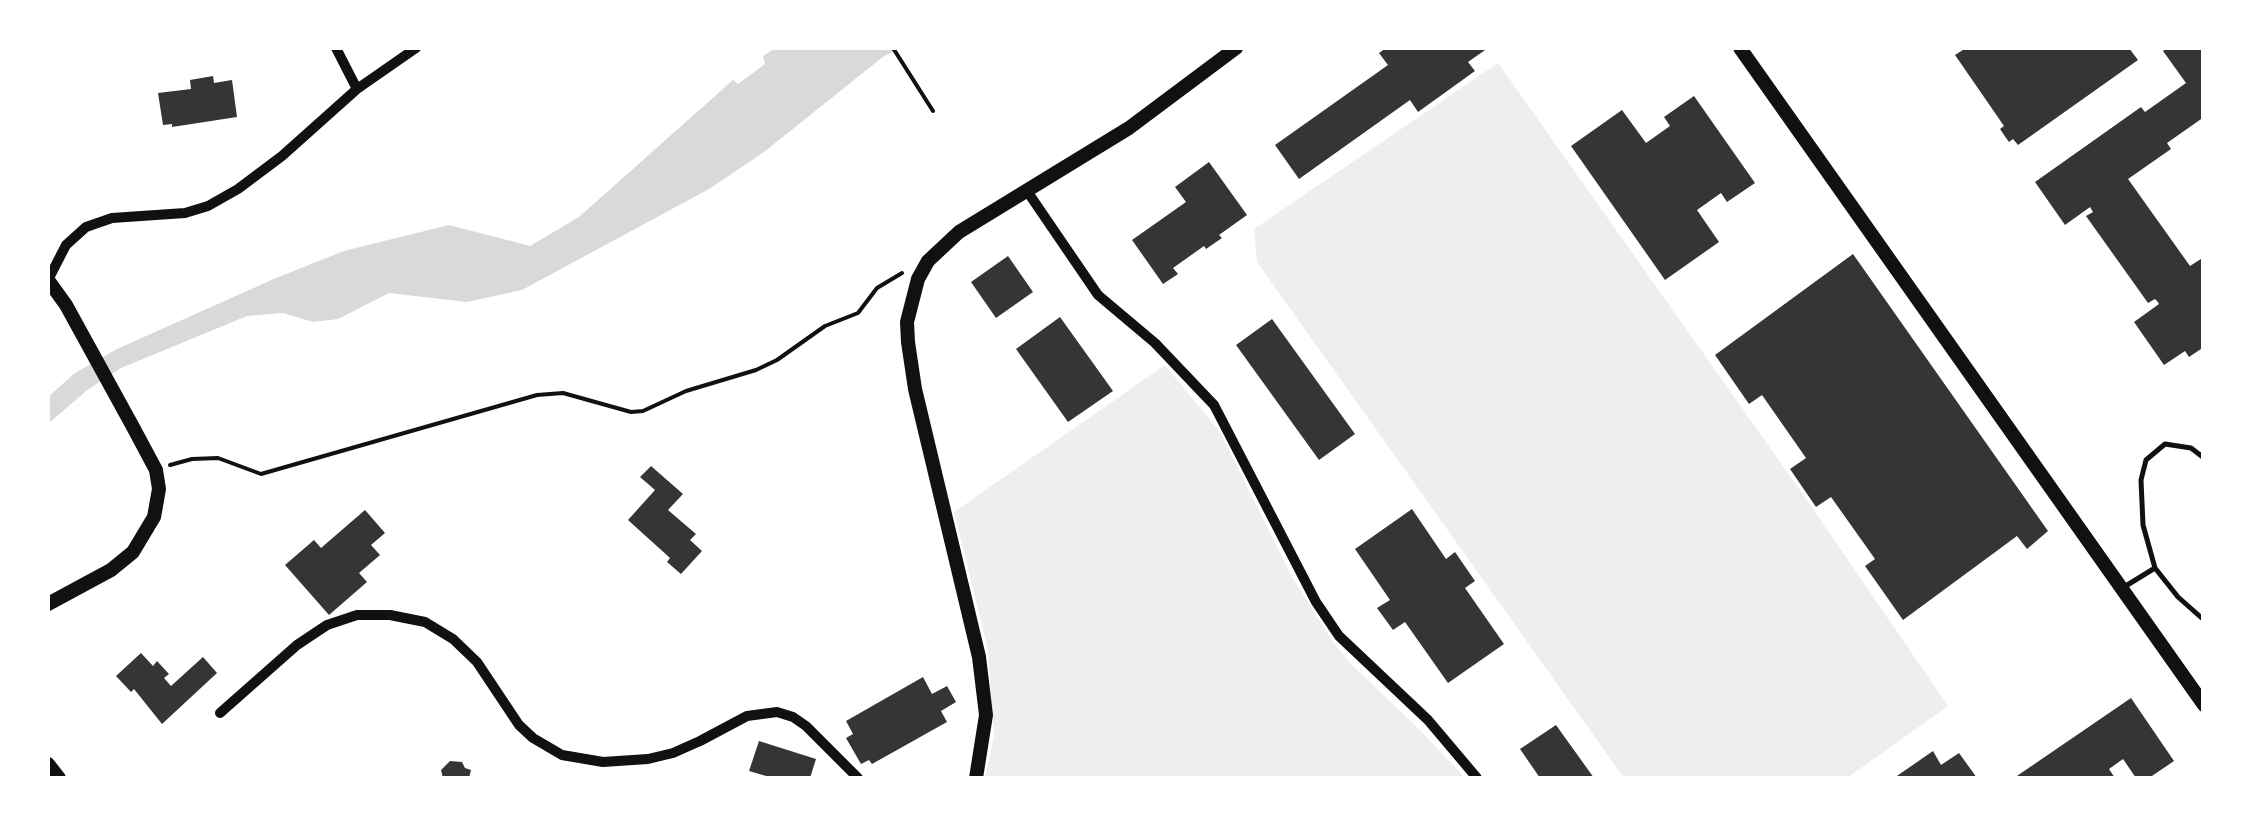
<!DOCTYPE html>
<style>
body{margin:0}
#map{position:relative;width:2251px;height:826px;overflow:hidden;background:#fff;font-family:Roboto,sans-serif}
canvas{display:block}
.frame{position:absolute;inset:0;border:50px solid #fff;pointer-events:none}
</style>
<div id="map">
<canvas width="2251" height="826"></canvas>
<div class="frame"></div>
</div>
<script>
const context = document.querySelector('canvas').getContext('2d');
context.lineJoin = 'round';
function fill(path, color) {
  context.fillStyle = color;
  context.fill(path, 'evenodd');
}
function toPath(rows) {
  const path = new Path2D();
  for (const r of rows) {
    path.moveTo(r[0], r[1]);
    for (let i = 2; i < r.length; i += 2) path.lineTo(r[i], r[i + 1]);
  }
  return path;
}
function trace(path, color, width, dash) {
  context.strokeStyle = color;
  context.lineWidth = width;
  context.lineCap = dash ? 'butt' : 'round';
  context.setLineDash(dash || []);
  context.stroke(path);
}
const green = toPath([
 [1498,63,1802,493,1948,706,1847,778,1624,778,1257,262,1254,229],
 [1165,365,1220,432,1291,575,1331,639,1349,662,1419,729,1465,778,985,778,994,735,988,649,954,512]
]);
const water = toPath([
 [775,48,901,48,884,56,764,152,709,189,522,290,467,302,389,293,338,319,313,322,283,313,247,316,121,368,86,391,48,424,48,397,75,373,117,349,276,278,344,251,449,225,530,246,579,217,733,80,738,84,765,64,763,56]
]);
const building = toPath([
 [1386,48,1488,48,1468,62,1475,71,1418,112,1410,100,1299,179,1275,145,1388,65,1379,53],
 [1966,48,2129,48,2138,60,2018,145,2013,139,2009,142,2004,135,2000,129,2004,126,1955,55],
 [2167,48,2204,48,2204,117,2167,143,2171,149,2128,179,2190,266,2204,257,2204,347,2189,357,2185,351,2164,365,2134,322,2159,304,2157,301,2155,299,2148,303,2086,216,2093,212,2090,207,2065,225,2035,182,2141,107,2145,112,2186,83,2163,51],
 [213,76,214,83,232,80,237,117,172,127,172,124,163,125,158,93,191,89,190,80],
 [1694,96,1755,183,1727,202,1721,193,1697,210,1719,242,1665,280,1571,146,1622,110,1646,143,1670,126,1664,117],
 [1209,162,1247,215,1219,235,1222,238,1206,249,1204,246,1173,268,1178,274,1163,284,1132,240,1186,202,1175,187],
 [1853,254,2048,531,2027,549,2017,536,1903,620,1865,566,1875,559,1831,497,1816,507,1790,469,1806,458,1762,395,1749,404,1715,355],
 [1008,256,1033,292,996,318,971,282],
 [1060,317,1113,391,1068,422,1016,349],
 [1272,319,1355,434,1319,460,1236,345],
 [651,466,683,494,668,510,696,534,690,540,702,551,681,574,667,562,670,558,628,520,655,490,640,477],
 [1412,509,1446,559,1455,552,1475,581,1465,588,1504,644,1448,683,1405,622,1393,630,1377,608,1390,600,1355,549],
 [365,510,385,533,371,545,380,555,359,573,367,582,329,615,285,565,314,540,321,548],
 [141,653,153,666,157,661,169,674,164,678,171,686,203,657,217,673,162,724,134,689,131,692,116,676],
 [923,677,932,694,947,686,956,702,941,711,947,722,872,764,869,760,861,764,846,738,853,734,846,721],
 [2131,698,2174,761,2149,778,2136,778,2123,759,2109,769,2115,778,2014,778],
 [1556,725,1594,778,1540,778,1520,749],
 [759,741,816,759,810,778,773,778,749,771],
 [1933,751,1941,765,1959,753,1977,778,1894,778],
 [450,761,462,762,465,768,471,770,469,778,443,778,441,770]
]);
const path = toPath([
 [893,48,933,111],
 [170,465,192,459,218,458,261,474,537,395,563,393,631,412,643,411,686,391,756,370,777,360,825,326,858,313,877,288,902,273]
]);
const service = toPath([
 [2204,458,2191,448,2165,444,2146,460,2141,480,2143,525,2155,568,2178,597,2204,620],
 [2124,587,2155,568]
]);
const minor = toPath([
 [336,48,357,89],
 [1027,191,1098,295,1155,343,1214,405,1316,602,1339,636,1428,720,1477,778],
 [48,280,66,245,86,227,112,218,185,213,208,206,238,189,282,156,357,89,416,48],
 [220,713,297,645,327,625,357,615,390,615,425,622,453,639,477,662,519,725,533,738,562,755,603,762,648,759,673,753,700,741,747,716,777,712,793,717,806,726,858,778]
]);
const tertiary = toPath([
 [1740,48,2204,705],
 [48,280,66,305,133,427,156,470,159,489,154,517,133,552,111,570,48,604],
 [48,764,59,778],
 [976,778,986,715,979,657,915,389,908,342,907,322,918,279,928,261,959,232,1129,128,1236,48]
]);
fill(green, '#eee');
fill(water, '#d9d9d9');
fill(building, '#353535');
trace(path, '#111', 4);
trace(service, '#111', 5);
trace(minor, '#111', 10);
trace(tertiary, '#111', 14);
</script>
